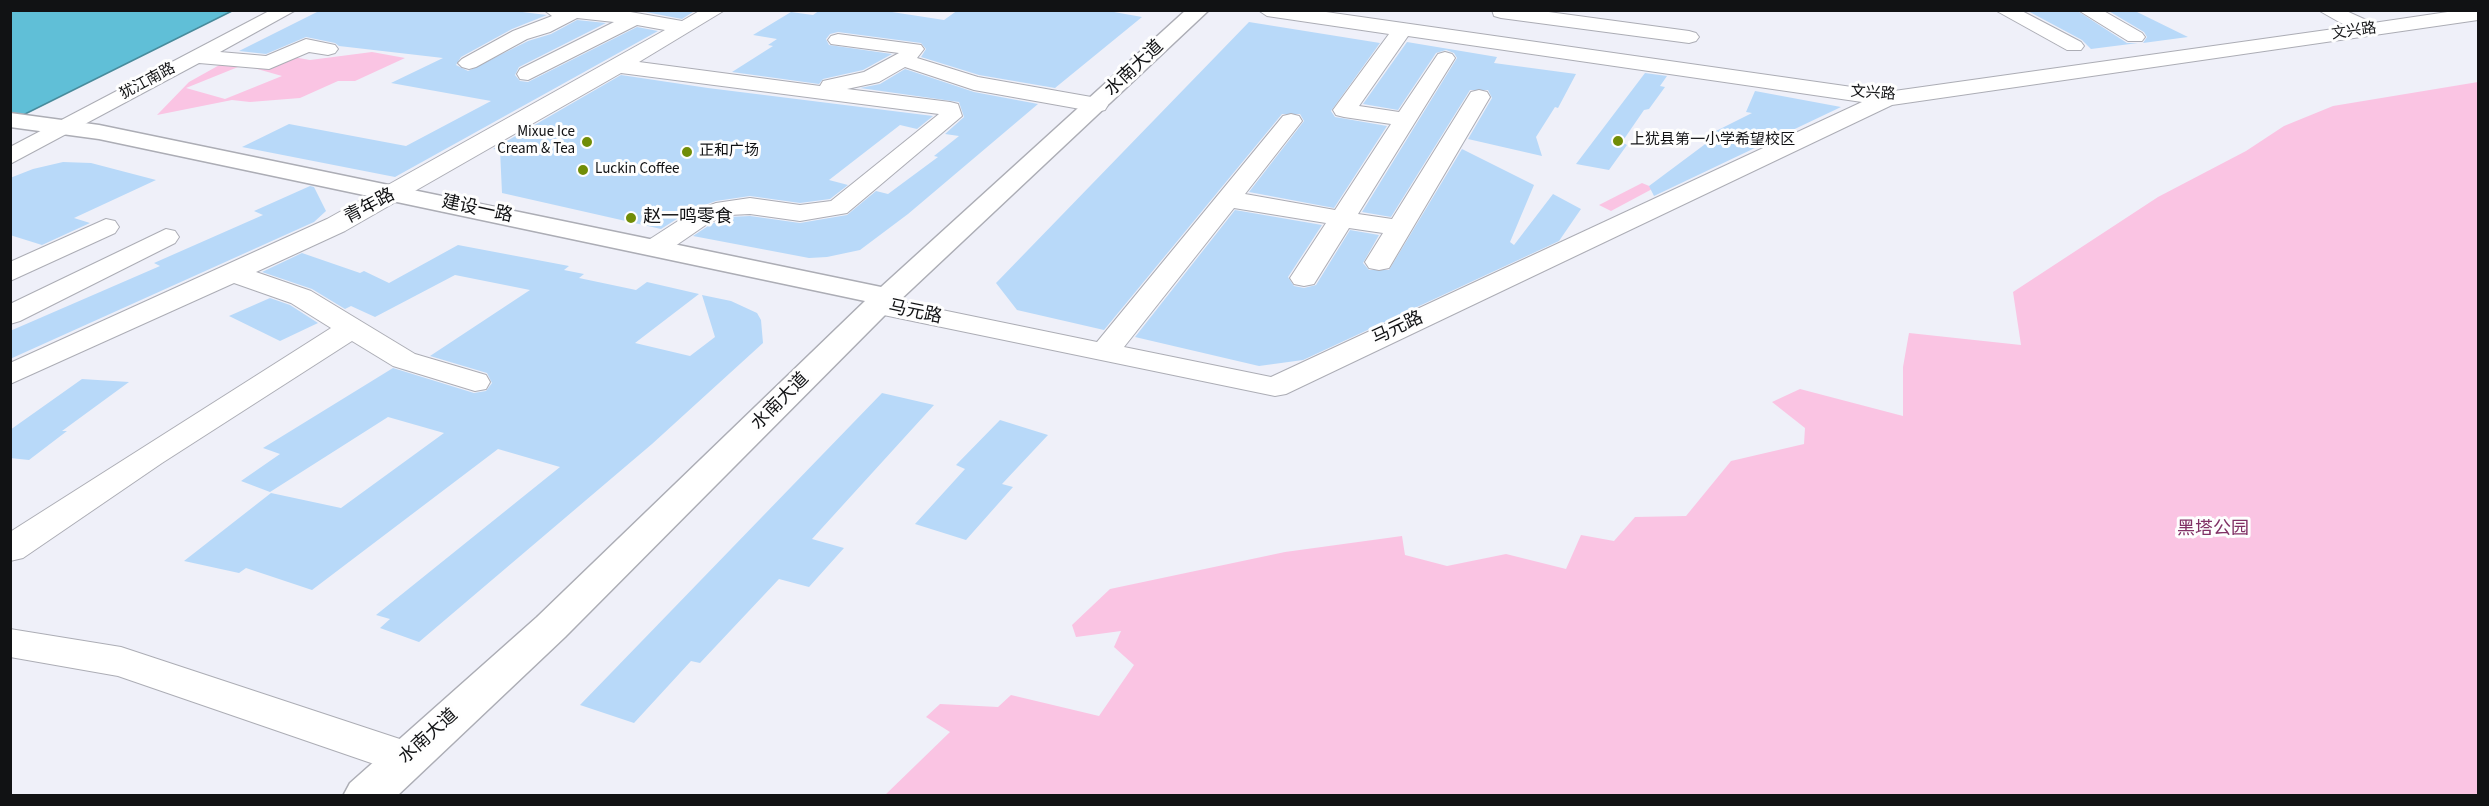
<!DOCTYPE html>
<meta charset="utf-8">
<style>
body{margin:0}
#map{position:relative;width:2489px;height:806px;overflow:hidden;background:#eff0f9;font-family:"Source Sans 3",sans-serif}
canvas{display:block}
.frame{position:absolute;inset:0;border:12px solid #111214;pointer-events:none}
</style>
<div id="map">
<canvas width="2489" height="806"></canvas>
<div class="frame"></div>
</div>
<script>
const context = document.querySelector('canvas').getContext('2d');
context.lineJoin = 'round';
function fill(path, color) {
  context.fillStyle = color;
  context.fill(path, 'evenodd');
}
function toPath(rows) {
  const path = new Path2D();
  for (const r of rows) {
    path.moveTo(r[0], r[1]);
    for (let i = 2; i < r.length; i += 2) path.lineTo(r[i], r[i + 1]);
  }
  return path;
}
function trace(path, color, width, dash) {
  context.strokeStyle = color;
  context.lineWidth = width;
  context.lineCap = dash ? 'butt' : 'round';
  context.setLineDash(dash || []);
  context.stroke(path);
}
function label(font, color, halo, rows, align = 'center') {
  context.font = font + ' "Source Sans 3","Noto Sans SC",sans-serif';
  context.lineWidth = 6;
  context.setLineDash([]);
  context.textBaseline = 'middle';
  context.strokeStyle = halo;
  context.fillStyle = color;
  for (const [text, x, y, turn = 0] of rows) {
    context.save();
    context.translate(x, y);
    context.rotate((+turn || 0) * Math.PI / 180);
    context.textAlign = isNaN(turn) ? turn : align;
    if (halo) context.strokeText(text, 0, 0);
    context.fillText(text, 0, 0);
    context.restore();
  }
}
const green = toPath([
 [372,52,405,58,355,81,338,81,300,98,250,102,232,100,157,115,189,82,223,63,293,57,310,60],
 [243,65,282,76,225,99,186,88],
 [2478,82,2478,795,885,795,950,732,926,717,940,704,998,707,1011,695,1099,716,1134,665,1114,647,1121,631,1076,637,1072,625,1110,589,1285,552,1402,536,1405,555,1447,566,1506,554,1566,569,1581,535,1614,541,1635,517,1686,516,1731,461,1804,444,1805,428,1772,402,1800,389,1903,416,1903,367,1909,333,2021,345,2013,292,2158,197,2246,151,2284,126,2333,106],
 [1642,183,1654,188,1611,211,1599,205]
]);
const water = toPath([
 [11,11,232,11,11,121,11,11]
]);
const building = toPath([
 [321,10,506,10,547,15,512,29,461,57,456,65,468,71,528,41,551,34,577,20,606,23,519,67,515,75,520,81,528,82,637,27,658,31,395,177,242,147,289,124,406,146,491,101,391,83,443,58,339,46,335,43,306,37,266,54,239,51],
 [635,10,696,10,682,19],
 [820,10,879,10,944,20,958,10,1103,10,1142,17,1055,88,979,75,921,57,926,49,921,43,838,32,830,34,826,39,829,45,892,54,863,70,823,79,819,84,732,72,773,46,768,45,777,39,753,35,791,12,813,15],
 [2026,10,2076,10,2127,43,2138,43,2091,49,2082,40],
 [2107,10,2133,10,2188,37,2143,43,2147,37,2144,32],
 [1249,22,1380,43,1331,111,1335,117,1387,126,1334,208,1249,192,1304,121,1300,114,1282,114,1104,330,1017,310,996,283],
 [1407,42,1497,57,1494,63,1576,74,1558,108,1555,107,1536,137,1542,156,1468,139,1492,98,1488,90,1470,90,1391,217,1362,212,1457,58,1454,53,1446,50,1436,53,1398,110,1363,104],
 [905,69,974,92,1038,104,908,214,860,250,827,257,809,258,693,236,711,224,729,217,750,216,800,223,847,215,876,191,888,194,938,157,934,156,959,136,945,134,964,117,959,102,860,88,880,84],
 [1645,73,1667,76,1660,86,1665,87,1649,109,1644,110,1622,142,1627,145,1609,170,1576,164],
 [621,75,708,88,933,116,917,129,900,125,829,180,848,185,830,199,800,203,750,196,716,201,691,210,661,229,502,193,500,150,493,149],
 [1755,91,1841,107,1654,196,1649,186,1708,142,1700,139,1752,113,1746,112],
 [1462,149,1534,185,1510,242,1514,245,1553,194,1581,209,1559,241,1303,360,1259,366,1135,337,1235,210,1322,225,1288,277,1294,286,1304,288,1316,285,1350,230,1379,235,1363,263,1369,270,1389,270],
 [63,162,91,163,156,180,74,218,90,223,42,245,10,235,10,178,33,169],
 [310,186,314,187,326,211,314,222,10,359,10,331,160,266,154,263,263,215,254,211],
 [458,245,569,266,564,270,584,274,579,278,636,290,647,282,699,294,635,343,690,356,715,337,702,295,731,301,757,313,761,320,763,343,652,444,419,642,380,628,390,619,376,615,560,467,498,449,312,590,246,568,239,573,184,561,271,493,341,508,444,433,388,417,270,492,241,481,280,454,263,448,393,368,474,393,486,391,492,383,487,373,430,356,530,290,455,275,375,317,351,306,345,309,312,289,262,272,302,253,360,273,364,271,389,283],
 [270,298,290,305,318,323,280,341,229,316],
 [82,379,129,382,62,431,67,431,29,460,10,458,10,430],
 [882,393,934,405,812,539,844,548,809,587,779,579,700,663,691,661,634,723,580,705],
 [1000,420,1048,435,1002,484,1013,487,966,540,915,524,965,469,956,465]
]);
const minor = toPath([
 [271,10,296,10,220,52,266,56,306,39,335,45,338,49,335,53,328,55,309,52,269,69,199,63,10,164,10,147,271,10],
 [544,10,619,10,682,21,701,10,725,10,639,62,820,86,823,81,864,72,899,53,831,44,828,40,831,36,838,34,921,45,924,49,917,58,978,77,1097,98,1105,100,1108,105,1105,110,1097,112,974,90,905,67,879,82,847,89,950,102,958,104,962,116,847,213,800,221,750,214,729,215,710,222,665,253,656,255,647,253,643,247,647,241,692,212,716,203,750,198,800,205,831,201,939,114,621,73,345,231,256,272,311,291,415,354,486,375,490,382,486,389,475,391,393,366,352,341,162,463,23,558,10,561,10,532,331,328,291,303,234,283,10,384,10,363,327,219,665,30,637,25,528,80,520,79,517,74,520,69,614,22,577,18,550,32,527,39,476,67,469,69,462,67,458,63,462,59,513,31,552,16,544,10],
 [1258,10,1312,10,1887,92,2348,27,2318,10,2344,10,2373,23,2461,10,2478,10,2478,20,1892,105,1286,394,1275,396,869,312,865,306,869,300,879,297,1097,342,1283,116,1291,114,1299,116,1302,121,1245,194,1335,210,1391,124,1344,117,1336,115,1333,110,1389,34,1267,16,1258,10],
 [1408,36,1862,102,1271,377,1124,347,1234,208,1326,223,1290,278,1294,284,1304,286,1314,284,1349,228,1383,233,1365,262,1369,268,1379,270,1389,268,1490,97,1487,92,1479,90,1471,92,1392,219,1358,214,1455,58,1452,54,1445,52,1438,54,1399,112,1359,106,1408,36],
 [1492,10,1534,10,1689,31,1696,33,1699,37,1696,41,1689,43,1501,18,1494,16,1492,10],
 [1995,10,2020,10,2081,42,2084,46,2081,50,2067,50,1995,10],
 [2078,10,2102,10,2142,33,2145,37,2142,41,2128,41,2078,10],
 [106,219,115,221,119,227,115,233,10,281,10,262,106,219],
 [166,229,175,231,179,237,175,243,20,321,10,324,10,304,166,229],
 [10,629,121,647,421,746,427,758,421,770,406,775,118,676,10,657,10,629]
]);
const major = toPath([
 [1186,10,1209,10,897,303,565,637,397,796,343,796,350,783,537,617,865,301,99,139,10,127,10,113,99,125,881,287,1186,10]
]);
const markers = [
 [1618,141,6,"#718d07"],
 [587,142,6,"#718d07"],
 [687,152,6,"#718d07"],
 [583,170,6,"#718d07"],
 [631,218,6,"#718d07"]
];
const farStreetnames = [
 ["文兴路",2354,32,-8],
 ["犹江南路",148,82,-28],
 ["文兴路",1873,94,4]
];
const farPoinames = [
 ["Mixue Ice",575,133,"right"],
 ["Cream & Tea",575,150,"right"],
 ["上犹县第一小学希望校区",1630,141],
 ["正和广场",699,152],
 ["Luckin Coffee",595,170]
];
const streetNames = [
 ["水南大道",1135,69,-43],
 ["青年路",370,207,-28],
 ["建设一路",477,210,12],
 ["马元路",915,313,12],
 ["马元路",1398,329,-25],
 ["水南大道",781,402,-45],
 ["水南大道",429,737,-42]
];
const poiNames = [
 ["赵一鸣零食",643,218]
];
const parkNames = [
 ["黑塔公园",2213,530]
];
fill(green, '#fac4e3');
fill(water, '#60bfd7');
trace(water, '#488b9c', 1.5);
fill(building, '#b8d9f9');
trace(minor, '#acadb5', 2);
trace(major, '#acadb5', 3);
fill(minor, '#fff');
fill(major, '#fff');
for (const [x, y, r, color] of markers) {
  const dot = new Path2D();
  dot.arc(x, y, r, 0, 2 * Math.PI);
  context.fillStyle = color;
  context.fill(dot);
  trace(dot, '#fefefe', 2);
}
label('15px', '#111214', '#fefefe', farStreetnames);
label('15px', '#111214', '#fefefe', farPoinames, 'left');
label('18px', '#111214', '#fefefe', streetNames);
label('18px', '#111214', '#fefefe', poiNames, 'left');
label('18px', '#813165', '#fefefe', parkNames);
</script>
